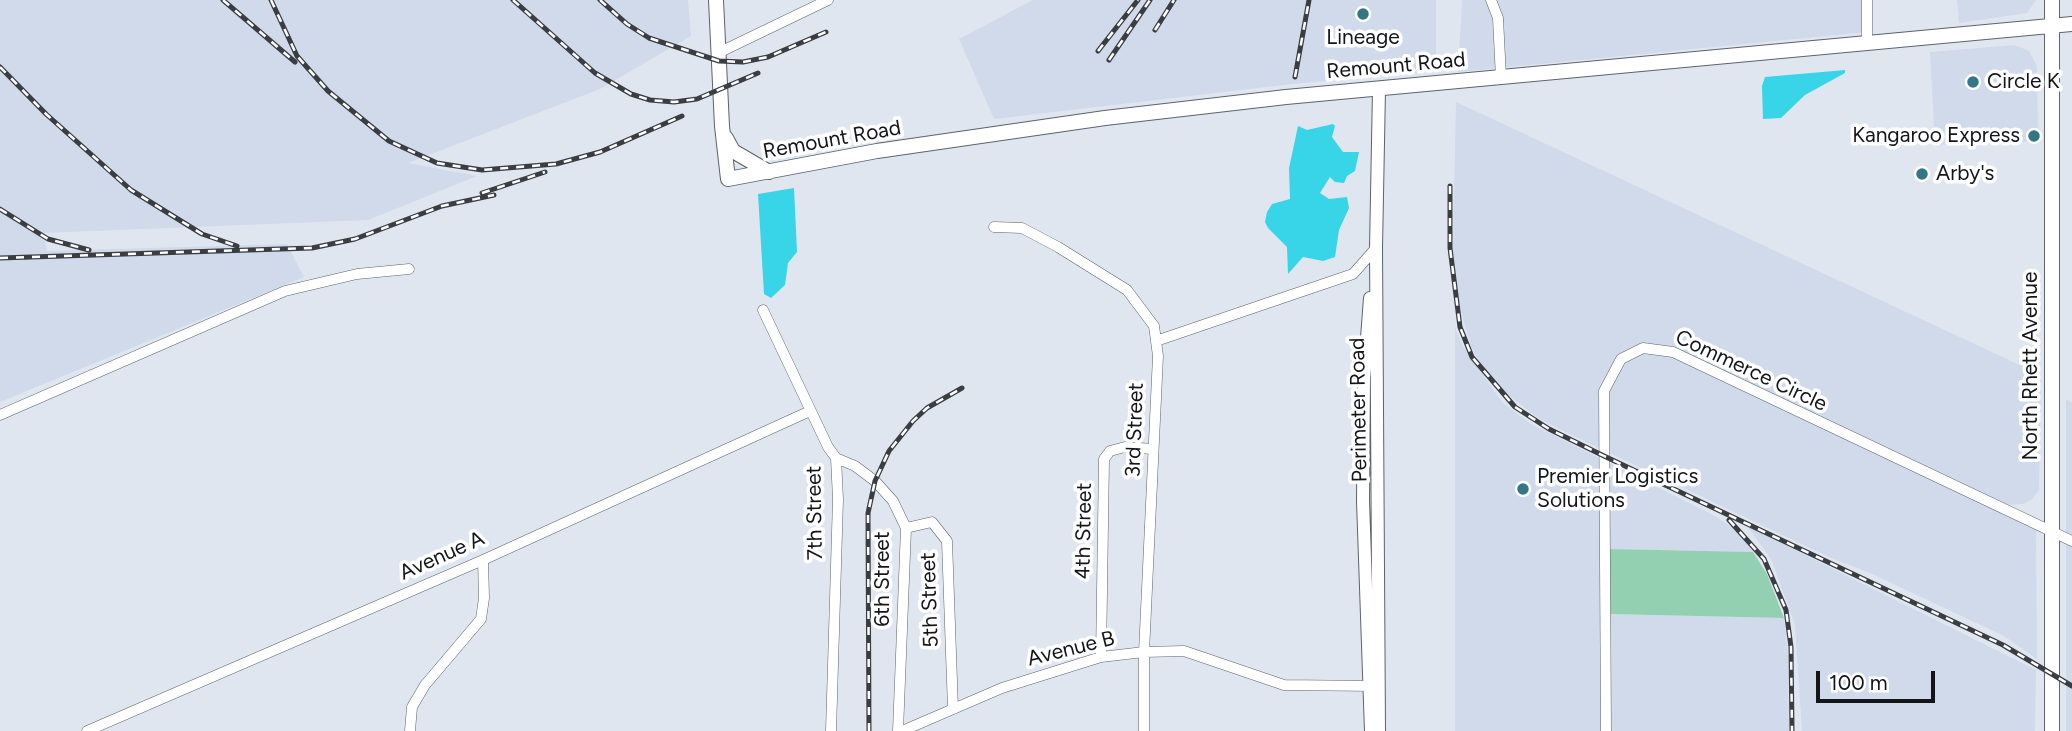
<!DOCTYPE html>
<style>
body{margin:0}
#map{position:relative;width:2072px;height:731px;overflow:hidden;background:#e0e6f0;font-family:Figtree,sans-serif}
canvas{display:block}
.scale{position:absolute;left:1816px;top:671px;width:119px;height:32px;box-sizing:border-box;border:4px solid #131519;border-top:0;padding-left:9px;font-size:21px;line-height:24px;white-space:nowrap;color:#131519;-webkit-text-stroke:5px #fff;paint-order:stroke}
</style>
<div id="map">
<canvas width="2072" height="731"></canvas>
<div class="scale">100 m</div>
</div>
<script>
const context = document.querySelector('canvas').getContext('2d');
context.lineJoin = 'round';
function fill(path, color) {
  context.fillStyle = color;
  context.fill(path, 'evenodd');
}
function toPath(rows) {
  const path = new Path2D();
  for (const r of rows) {
    path.moveTo(r[0], r[1]);
    for (let i = 2; i < r.length; i += 2) path.lineTo(r[i], r[i + 1]);
  }
  return path;
}
function trace(path, color, width, dash) {
  context.strokeStyle = color;
  context.lineWidth = width;
  context.lineCap = dash ? 'butt' : 'round';
  context.setLineDash(dash || []);
  context.stroke(path);
}
function label(font, color, halo, rows, align = 'center') {
  context.font = font + ' Figtree,sans-serif';
  context.lineWidth = 7;
  context.setLineDash([]);
  context.textBaseline = 'middle';
  context.strokeStyle = halo;
  context.fillStyle = color;
  for (const [text, x, y, turn = 0] of rows) {
    context.save();
    context.translate(x, y);
    context.rotate((+turn || 0) * Math.PI / 180);
    context.textAlign = isNaN(turn) ? turn : align;
    if (halo) context.strokeText(text, 0, 0);
    context.fillText(text, 0, 0);
    context.restore();
  }
}
const built = toPath([
 [0,0,688,0,691,36,600,89,408,163,477,176,368,220,44,233,47,251,287,244,304,277,0,402],
 [1033,0,1436,0,1436,71,1292,84,994,119,959,39],
 [1462,0,1867,0,1867,32,1458,72],
 [1957,0,2036,0,2027,13,1959,23],
 [2015,45,2029,51,2037,66,2038,141,1935,145,1930,52],
 [1456,102,2041,375,2039,490,2031,500,2023,504,1998,505,2036,524,2037,659,2004,636,1870,573,1831,558,1561,430,1535,416,1501,389,1480,363,1471,347,1458,301,1453,250],
 [1455,327,1462,345,1502,402,1531,424,1715,516,1736,530,1753,552,1605,549,1606,614,1784,618,1788,653,1789,731,1455,731],
 [2066,399,2072,403,2072,731,2066,731],
 [1747,526,2036,670,2035,731,1802,731,1795,625,1771,559]
]);
const green = toPath([
 [1609,549,1753,552,1767,574,1784,618,1609,614]
]);
const water = toPath([
 [1845,70,1845,73,1805,95,1781,118,1763,119,1762,86,1765,77],
 [1333,124,1335,126,1332,137,1343,152,1359,152,1355,171,1347,176,1344,183,1335,182,1330,177,1320,193,1329,199,1347,197,1349,208,1339,230,1335,257,1323,261,1303,257,1288,274,1287,247,1268,228,1265,222,1267,212,1272,204,1290,199,1289,168,1298,126,1307,130],
 [794,188,797,252,788,263,785,285,771,298,764,294,758,194]
]);
const minor = toPath([
 [1491,0,1498,18,1501,78],
 [1867,42,1867,0],
 [718,53,828,0],
 [994,227,1022,228,1058,247,1127,290,1154,326,1158,356,1144,652,1144,731],
 [763,310,828,447,836,458,838,499,831,731],
 [1156,341,1353,274,1376,248],
 [0,415,285,291,357,274,409,269],
 [836,458,855,466,875,481,893,501,906,528,898,731],
 [906,528,932,522,947,541,953,709],
 [1101,657,1104,459,1110,451,1125,447,1153,449],
 [87,731,483,560,810,411],
 [410,731,412,707,425,685,481,619,484,598,483,560],
 [902,731,1002,688,1101,657,1144,652,1184,651,1284,685,1375,686],
 [1606,731,1604,391,1621,359,1643,348,1673,352,2072,541]
]);
const tertiary = toPath([
 [1379,89,1376,248,1379,731],
 [1370,298,1364,378,1363,501,1371,731]
]);
const secondary = toPath([
 [716,0,722,126,728,179,877,151,1105,118,1286,97,2072,24],
 [2052,0,2052,731],
 [726,138,733,151,769,172]
]);
const rail = toPath([
 [223,0,295,62],
 [271,0,297,56,328,91,389,141,437,163,482,170,556,164,600,152,682,116],
 [513,0,595,73,631,94,650,100,674,102,697,99,758,73],
 [600,0,627,24,649,38,719,61,743,62,768,57,826,32],
 [1155,30,1174,0],
 [1098,51,1138,0],
 [1109,60,1150,0],
 [0,67,46,114,131,190,202,234,237,246],
 [1295,77,1309,0],
 [1450,186,1450,248,1460,327,1472,357,1515,407,1549,429,1604,456,2003,645,2072,686],
 [482,193,545,172],
 [0,209,48,239,89,250],
 [0,258,312,248,355,239,442,206,494,195],
 [1729,520,1764,559,1786,610,1791,647,1792,731],
 [869,731,868,513,875,481,889,451,913,421,927,408,962,388]
]);
const markers = [
 [1363,14,7,"#337686"],
 [1973,82,7,"#337686"],
 [2034,136,7,"#337686"],
 [1922,174,7,"#337686"],
 [1523,489,7,"#337686"]
];
const poiNames = [
 ["Lineage",1363,38,"center"],
 ["Circle K",1987,82],
 ["Kangaroo Express",2020,136,"right"],
 ["Arby's",1936,174],
 ["Premier Logistics",1537,477],
 ["Solutions",1537,501]
];
const streetNames = [
 ["Remount Road",1396,66,-5],
 ["Remount Road",832,140,-10],
 ["North Rhett Avenue",2031,366,-90],
 ["Commerce Circle",1751,371,25],
 ["Perimeter Road",1359,410,-91],
 ["3rd Street",1135,430,-88],
 ["7th Street",815,513,-91],
 ["4th Street",1084,531,-89],
 ["Avenue A",442,556,-24],
 ["6th Street",883,579,-90],
 ["5th Street",930,600,-92],
 ["Avenue B",1071,649,-14]
];
fill(built, '#d0daeb');
fill(green, '#93d0b2');
fill(water, '#38d4e7');
trace(minor, '#5d636b', 11);
trace(tertiary, '#5d636b', 14);
trace(secondary, '#5d636b', 16);
trace(minor, '#fff', 10);
trace(tertiary, '#fff', 12);
trace(secondary, '#fff', 14);
trace(rail, '#3a3d42', 5);
trace(rail, '#fff', 2.5, [8]);
for (const [x, y, r, color] of markers) {
  const dot = new Path2D();
  dot.arc(x, y, r, 0, 2 * Math.PI);
  context.fillStyle = color;
  context.fill(dot);
  trace(dot, '#fff', 2.5);
}
label('21px', '#131519', '#fff', poiNames, 'left');
label('21px', '#131519', '#fff', streetNames);
</script>
